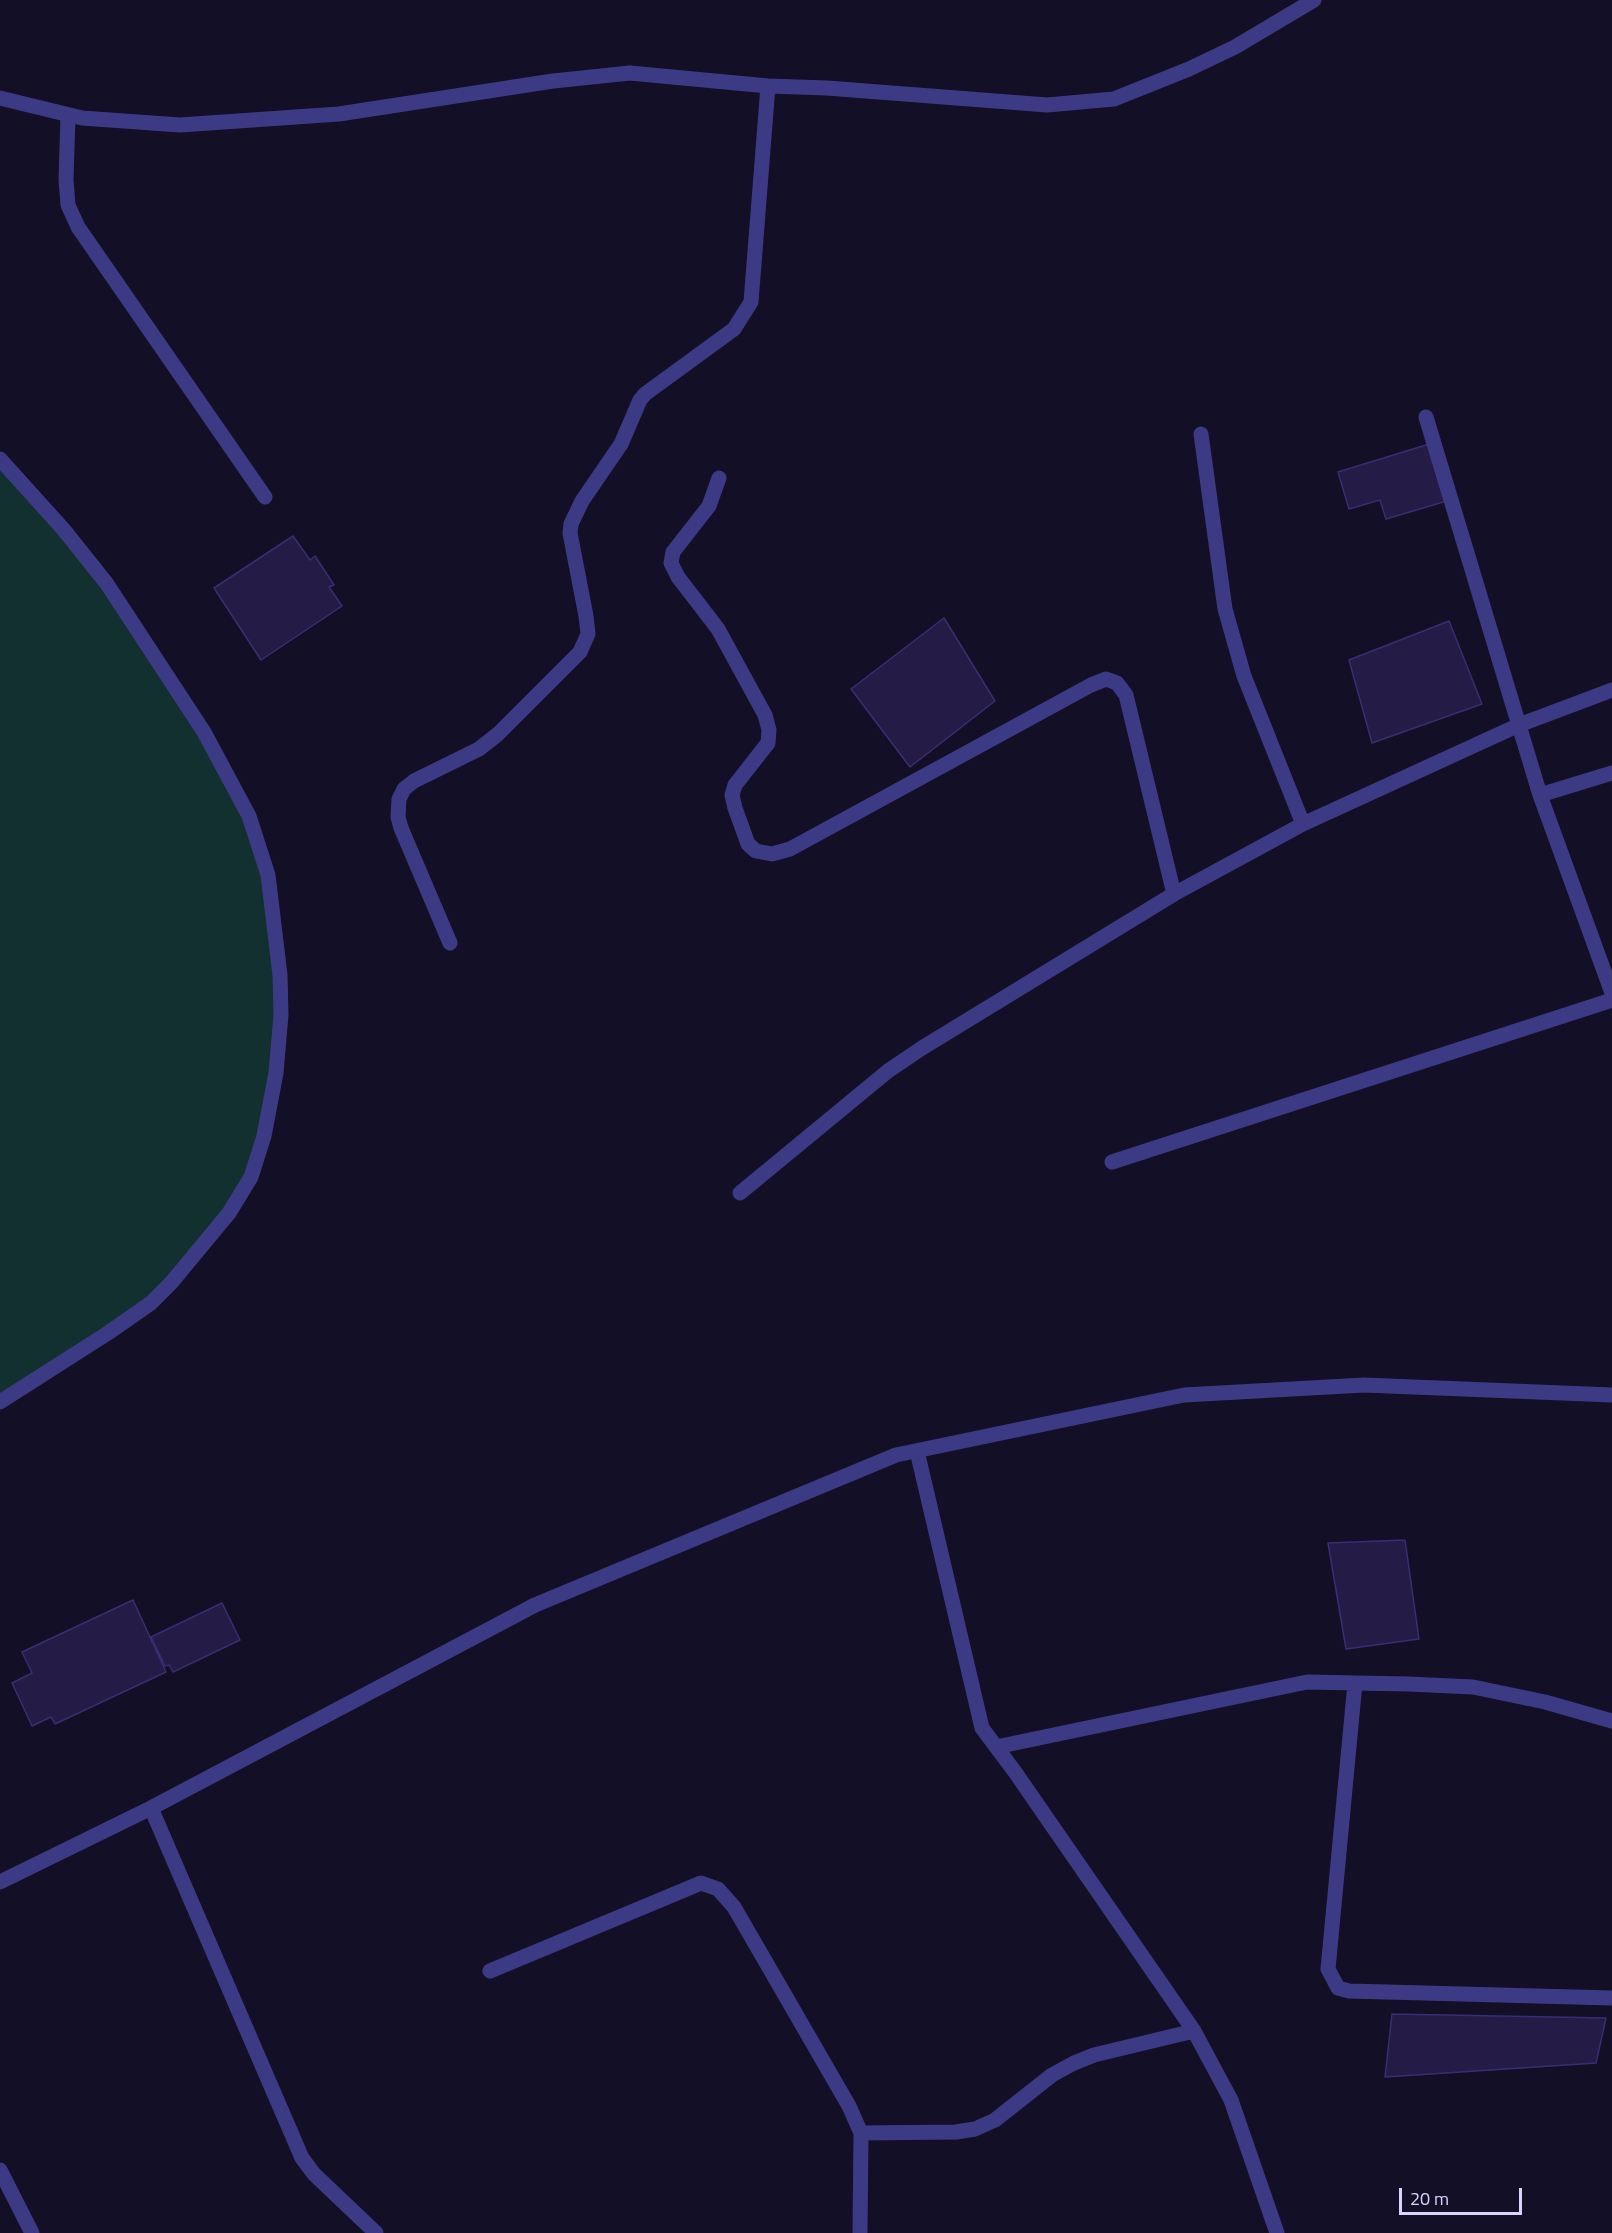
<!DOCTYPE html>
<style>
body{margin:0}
#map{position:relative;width:1612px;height:2233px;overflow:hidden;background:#130f26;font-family:"Titillium Web",sans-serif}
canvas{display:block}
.scale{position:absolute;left:1399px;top:2188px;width:123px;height:27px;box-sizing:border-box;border:3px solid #d9d4ff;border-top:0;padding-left:8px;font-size:18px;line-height:21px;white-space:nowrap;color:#d9d4ff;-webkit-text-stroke:4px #130f26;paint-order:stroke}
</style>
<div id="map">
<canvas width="1612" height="2233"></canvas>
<div class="scale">20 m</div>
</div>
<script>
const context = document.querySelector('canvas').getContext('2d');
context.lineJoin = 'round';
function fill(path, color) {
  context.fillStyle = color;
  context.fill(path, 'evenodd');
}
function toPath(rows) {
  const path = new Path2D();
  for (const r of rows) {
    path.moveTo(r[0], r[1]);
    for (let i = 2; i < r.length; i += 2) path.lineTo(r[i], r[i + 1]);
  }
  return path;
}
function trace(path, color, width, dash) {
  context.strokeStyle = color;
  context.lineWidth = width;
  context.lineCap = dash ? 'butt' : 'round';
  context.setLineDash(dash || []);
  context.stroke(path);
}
const green = toPath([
 [0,467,60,533,102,587,200,735,244,818,263,877,274,976,275,1014,271,1072,259,1134,246,1174,225,1210,167,1279,147,1298,105,1329,0,1395]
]);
const building = toPath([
 [1439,441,1457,498,1386,519,1380,500,1349,509,1338,472,1439,441],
 [293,536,310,560,315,556,334,585,329,587,342,606,261,660,214,588,293,536],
 [944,618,995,701,910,767,851,689,944,618],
 [1449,621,1482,704,1372,743,1349,660,1449,621],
 [1405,1540,1419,1639,1346,1649,1328,1543,1405,1540],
 [133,1600,166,1672,55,1724,51,1717,32,1726,12,1683,32,1673,22,1652,133,1600],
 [222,1603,240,1640,173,1672,169,1665,165,1666,151,1637,222,1603],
 [1392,2014,1606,2018,1596,2063,1385,2077,1392,2014]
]);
const minor = toPath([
 [0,98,82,118,180,125,339,114,553,81,630,73,768,86,827,88,1047,105,1114,99,1189,69,1235,47,1314,0],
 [68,115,66,180,68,205,78,227,265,497],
 [1426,417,1540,795,1612,993],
 [1201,434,1225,609,1244,676,1303,824],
 [0,459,64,530,107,584,204,732,249,816,268,875,280,975,281,1015,276,1073,264,1136,251,1177,229,1213,171,1283,151,1303,108,1333,0,1402],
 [719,478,709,506,673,552,671,563,678,577,718,629,765,715,769,730,768,743,735,785,732,795,735,808,748,844,756,851,772,854,790,849,1091,685,1106,679,1117,683,1126,695,1174,894],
 [1540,795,1612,773],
 [450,943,401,828,398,817,399,799,404,789,414,781,479,749,498,734,580,652,588,634,586,616,570,533,571,524,582,501,621,444,640,400,645,394,734,329,751,302,768,86],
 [1112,1162,1612,1000],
 [740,1193,888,1071,922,1048,1174,894,1303,824,1519,725,1612,690],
 [917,1451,982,1728,1015,1772,1194,2031,1231,2100,1277,2233],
 [1355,1683,1328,1969,1338,1988,1349,1991,1612,1998],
 [996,1747,1307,1682,1408,1684,1473,1687,1545,1702,1612,1721],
 [151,1808,302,2158,314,2174,376,2233],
 [0,1882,151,1808,535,1605,896,1455,1184,1395,1364,1385,1612,1395],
 [490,1971,701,1883,718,1889,734,1907,849,2106,861,2133,860,2233],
 [861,2133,956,2132,975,2129,995,2120,1052,2075,1074,2063,1094,2055,1194,2031],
 [0,2170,32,2233]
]);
fill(green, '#12302f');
fill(building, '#241b47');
trace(building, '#3b2d73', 1.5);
trace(minor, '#3d3a85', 15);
</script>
